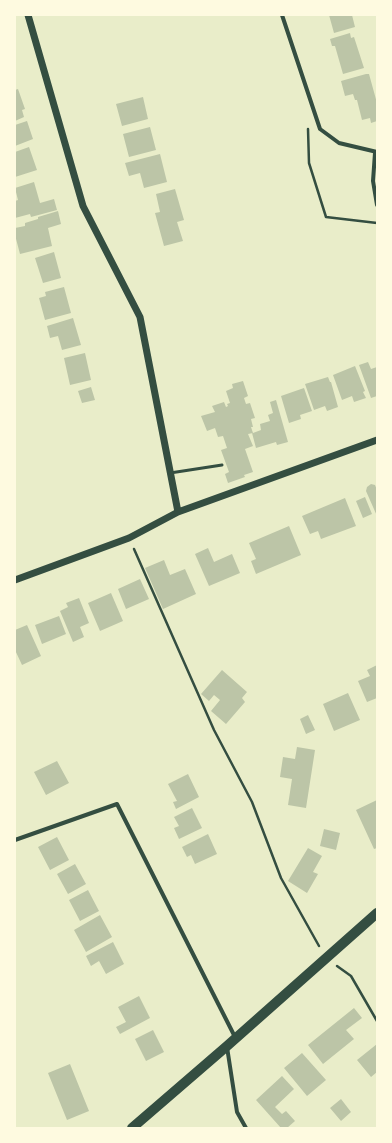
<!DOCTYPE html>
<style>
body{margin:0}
#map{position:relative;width:392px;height:1143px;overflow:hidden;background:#e9edc9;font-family:Overpass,sans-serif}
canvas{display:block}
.frame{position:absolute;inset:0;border:16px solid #fefae0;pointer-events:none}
</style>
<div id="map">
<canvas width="392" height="1143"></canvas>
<div class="frame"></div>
</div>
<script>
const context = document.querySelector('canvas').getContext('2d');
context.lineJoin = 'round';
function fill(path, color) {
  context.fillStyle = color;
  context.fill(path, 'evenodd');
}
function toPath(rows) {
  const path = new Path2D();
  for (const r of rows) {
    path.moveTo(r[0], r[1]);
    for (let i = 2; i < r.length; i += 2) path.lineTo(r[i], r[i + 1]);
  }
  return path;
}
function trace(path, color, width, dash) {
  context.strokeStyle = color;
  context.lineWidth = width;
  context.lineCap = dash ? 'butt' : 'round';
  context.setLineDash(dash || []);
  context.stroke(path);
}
const building = toPath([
 [329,15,352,15,355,27,334,33],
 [350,33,351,38,354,37,364,68,343,74,335,46,332,46,330,39],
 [366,74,369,74,377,103,377,121,371,123,370,118,362,120,357,100,355,100,353,94,345,96,341,81],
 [18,89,25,109,22,110,24,117,15,121,15,90],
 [143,97,148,119,122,126,116,104],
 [27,121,33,139,15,146,15,125],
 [150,127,156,150,129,157,123,134],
 [29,147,37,170,15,177,15,152],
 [160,154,167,182,144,188,140,173,129,176,125,163],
 [34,182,40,203,54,199,57,210,31,217,30,214,15,218,15,201,18,200,15,188],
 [175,189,184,220,177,222,183,241,164,246,155,213,160,212,156,194],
 [58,211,61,224,48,228,52,246,20,254,15,235,15,228,25,226,25,223,38,219,38,217],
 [54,252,61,278,43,283,35,258],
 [64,287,71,313,45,320,39,298,46,296,45,292],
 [73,318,81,345,62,350,58,336,50,338,47,326],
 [85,353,91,380,70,385,64,358],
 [368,362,371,369,377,367,377,396,371,398,359,365],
 [355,366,365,391,363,392,366,398,354,402,352,396,342,400,333,375],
 [328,377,330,382,331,382,338,407,327,411,325,406,314,410,305,384],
 [243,381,248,396,244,398,246,404,250,403,255,418,251,419,253,427,251,427,253,433,261,430,260,424,270,421,268,415,273,413,270,402,276,400,288,442,277,445,276,442,256,448,252,433,253,433,248,434,253,446,245,449,253,472,244,475,245,477,228,483,225,474,229,472,221,450,227,448,223,436,218,437,215,428,207,431,201,416,215,412,212,406,224,402,226,407,228,406,227,404,230,403,226,391,233,388,232,384],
 [91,387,95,400,82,403,78,391],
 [304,388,312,411,300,415,301,419,289,423,281,396],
 [371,484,375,485,377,490,377,516,366,491,367,487],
 [365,497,372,514,363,518,356,501],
 [345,498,356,526,321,539,318,531,310,534,302,516],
 [289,526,301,555,256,574,251,561,256,559,249,543],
 [208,548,214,562,232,554,240,573,209,586,195,554],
 [164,560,170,575,185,569,196,594,163,609,145,568],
 [140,579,149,599,126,609,118,589],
 [111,593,123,621,100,631,88,603],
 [79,598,89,623,80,627,84,637,73,642,60,611,68,607,66,603],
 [59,616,66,634,42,644,35,625],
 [27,625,41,656,22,665,15,650,15,630],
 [377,665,377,698,367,702,358,681,370,676,367,670],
 [222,670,247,692,242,698,245,702,226,724,211,711,220,700,214,695,209,701,201,694],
 [348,693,360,720,334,731,323,704],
 [308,715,315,730,306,734,300,719],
 [297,747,315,750,306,808,288,805,292,779,280,777,283,757,295,759],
 [57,761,69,783,46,795,34,772],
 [188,774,199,797,176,809,173,802,177,801,168,784],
 [377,800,377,848,374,849,356,810],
 [192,808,202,828,179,839,174,828,179,826,174,817],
 [324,829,340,833,336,850,320,846],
 [208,834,217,854,195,864,191,855,187,857,182,847],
 [57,837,69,860,50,870,38,847],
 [308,848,322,856,313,872,318,874,307,893,288,881],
 [75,864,86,884,68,894,57,874],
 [88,890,99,911,80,921,69,900],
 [100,915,112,937,86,952,74,930],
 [113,942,124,964,106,974,99,961,91,966,86,956],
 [139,996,150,1018,120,1034,116,1027,126,1022,118,1007],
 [354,1008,362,1018,346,1030,354,1039,323,1064,308,1045],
 [153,1030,164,1052,146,1061,135,1039],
 [377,1044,377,1072,371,1077,357,1060],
 [302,1053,326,1080,307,1096,284,1068],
 [70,1064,89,1111,67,1120,48,1073],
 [282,1076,294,1089,275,1107,282,1114,286,1111,295,1121,287,1128,281,1128,256,1100],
 [341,1099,351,1112,341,1121,330,1108]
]);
const path = toPath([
 [308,129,309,163,326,217,377,223],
 [134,549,214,730,252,802,281,878,319,946],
 [337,966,351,976,377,1021]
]);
const service = toPath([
 [170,473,222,465]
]);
const minor = toPath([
 [282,15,320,129,339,143,377,152],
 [375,153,373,181,377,205],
 [15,840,117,804,235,1037],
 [227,1047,237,1112,246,1128]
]);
const tertiary = toPath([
 [28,15,83,206,140,317,178,512],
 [15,580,129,538,178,512,377,440]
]);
const primary = toPath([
 [132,1128,227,1046,377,913]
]);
fill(building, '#bcc5a7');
trace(path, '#344e41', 2.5);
trace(service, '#344e41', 3);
trace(minor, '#344e41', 4);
trace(tertiary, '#344e41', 7);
trace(primary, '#344e41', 10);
</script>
